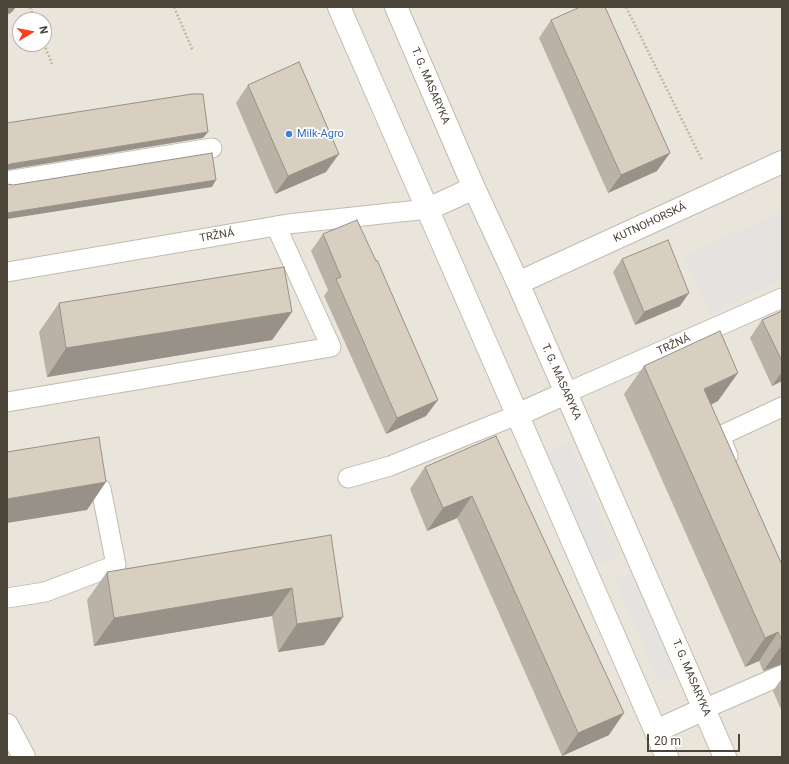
<!DOCTYPE html>
<meta charset="utf-8">
<style>
body{margin:0}
#map{position:relative;width:789px;height:764px;overflow:hidden;background:#f6f3ec;font-family:Roboto,sans-serif}
canvas{display:block}
.frame{position:absolute;inset:0;border:8px solid #4b4439;pointer-events:none}
.north{position:absolute;left:12px;top:12px;width:40px;height:40px;box-sizing:border-box;background:#fff;border:1px solid #b7b4b0;border-radius:50%;rotate:80deg;font-size:11px;font-weight:700;line-height:16px;text-align:center;color:#4b4439}
.north::after{content:'';display:block;margin:auto;width:14px;height:18px;background:#fc3f1d;clip-path:polygon(50% 0,100% 100%,50% 72%,0 100%)}
.scale{position:absolute;left:647px;top:734px;width:93px;height:18px;box-sizing:border-box;border:2px solid #4b4439;border-top:0;padding-left:5px;font-size:12px;line-height:14px;white-space:nowrap;color:#4b4439;-webkit-text-stroke:3px #fff;paint-order:stroke}
</style>
<div id="map">
<canvas width="789" height="764"></canvas>
<div class="frame"></div>
<div class="north">N</div>
<div class="scale">20 m</div>
</div>
<script>
const context = document.querySelector('canvas').getContext('2d');
context.lineJoin = 'round';
function fill(path, color) {
  context.fillStyle = color;
  context.fill(path, 'evenodd');
}
function toPath(rows) {
  const path = new Path2D();
  for (const r of rows) {
    path.moveTo(r[0], r[1]);
    for (let i = 2; i < r.length; i += 2) path.lineTo(r[i], r[i + 1]);
  }
  return path;
}
function trace(path, color, width, dash) {
  context.strokeStyle = color;
  context.lineWidth = width;
  context.lineCap = dash ? 'butt' : 'round';
  context.setLineDash(dash || []);
  context.stroke(path);
}
function label(font, color, halo, rows, align = 'center') {
  context.font = font + ' Roboto,sans-serif';
  context.lineWidth = 3.5;
  context.setLineDash([]);
  context.textBaseline = 'middle';
  context.strokeStyle = halo;
  context.fillStyle = color;
  for (const [text, x, y, turn = 0] of rows) {
    context.save();
    context.translate(x, y);
    context.rotate((+turn || 0) * Math.PI / 180);
    context.textAlign = isNaN(turn) ? turn : align;
    if (halo) context.strokeText(text, 0, 0);
    context.fillText(text, 0, 0);
    context.restore();
  }
}
const residential = toPath([
 [7,7,782,7,782,757,7,757],
 [20,20,44,20,44,44,20,44]
]);
const parking = toPath([
 [782,211,782,280,710,314,683,256],
 [569,442,619,556,585,571,535,457],
 [643,568,688,670,659,682,615,580]
]);
const path = toPath([
 [30,7,35,20],
 [174,7,193,51],
 [626,7,702,160],
 [44,44,52,64]
]);
const service = toPath([
 [7,181,212,148],
 [7,272,288,224,428,209],
 [566,393,782,298],
 [7,402,331,347,276,226],
 [728,456,720,436,782,407],
 [348,478,390,466,517,415],
 [7,598,45,592,116,565,101,489],
 [704,709,782,675]
]);
const minor = toPath([
 [339,7,667,757],
 [396,7,474,188,518,283,725,757],
 [428,209,474,188],
 [518,283,782,162],
 [517,415,566,393],
 [7,725,24,757],
 [656,731,704,709]
]);
const wall = toPath([
 [551,20,657,171,608,193,539,38],
 [248,85,326,172,275,194,236,103],
 [323,234,426,416,386,434,324,296,328,290,311,251],
 [622,259,680,306,635,325,613,272],
 [59,303,292,312,272,340,47,377,39,332],
 [782,311,782,381,772,386,750,338,762,320],
 [644,366,718,401,711,405,782,565,782,664,763,671,759,661,745,667,624,394],
 [496,436,609,735,562,756,457,518,427,531,410,489,425,467],
 [331,535,324,645,278,652,272,616,94,646,87,600,107,572],
 [782,678,782,712,773,691]
]);
const shadedWall = toPath([
 [7,7,16,7,12,12,7,15],
 [445,7,456,7,454,8,444,8],
 [208,132,203,138,7,170,7,165,10,164],
 [670,153,657,171,608,193,621,175],
 [339,154,326,172,275,194,288,176],
 [216,180,212,187,7,219,7,213],
 [689,293,680,306,635,325,644,312],
 [292,312,272,340,47,377,66,348],
 [782,372,782,381,772,386],
 [738,373,718,401,684,417,704,389],
 [438,400,426,416,386,434,397,418],
 [106,482,87,510,7,523,7,499],
 [472,496,457,518,427,531,443,508],
 [292,588,272,616,94,646,114,618],
 [343,617,324,645,278,652,297,624],
 [778,632,759,661,745,667,765,638],
 [782,645,782,664,763,671],
 [624,713,609,735,562,756,578,733]
]);
const building = toPath([
 [580,7,605,7,670,153,621,175,551,20,580,7],
 [299,62,339,154,288,176,248,85,299,62],
 [192,94,203,94,208,132,10,164,7,165,7,123,192,94],
 [212,153,216,180,7,213,7,184,13,185,212,153],
 [357,220,376,261,377,260,438,400,397,418,336,279,341,277,323,234,357,220],
 [668,240,689,293,644,312,622,259,668,240],
 [284,267,292,312,66,348,59,303,284,267],
 [782,311,782,361,762,320,782,311],
 [720,331,738,373,704,389,782,565,782,640,778,632,765,638,644,366,720,331],
 [496,436,624,713,578,733,472,496,443,508,425,467,496,436],
 [99,437,106,482,7,499,7,452,99,437],
 [331,535,343,617,297,624,292,588,114,618,107,572,331,535]
]);
const markers = [
 [289,134,4,"#3f7fe0"]
];
const streetNames = [
 ["T. G. MASARYKA",430,86,67],
 ["KUTNOHORSKÁ",650,223,-25],
 ["TRŽNÁ",217,236,-10],
 ["TRŽNÁ",674,345,-24],
 ["T. G. MASARYKA",561,382,66],
 ["T. G. MASARYKA",691,678,67]
];
const shopNames = [
 ["Milk-Agro",297,134]
];
fill(residential, '#eae5da');
fill(parking, '#e5e3e0');
trace(service, '#c2bbae', 21);
trace(minor, '#c2bbae', 24);
trace(path, '#c4b79f', 2.5, [2, 2]);
trace(service, '#fff', 19);
trace(minor, '#fff', 22);
fill(wall, '#bab2a6');
fill(shadedWall, '#979187');
fill(building, '#d8cfc1');
trace(building, '#979187', 1);
for (const [x, y, r, color] of markers) {
  const dot = new Path2D();
  dot.arc(x, y, r, 0, 2 * Math.PI);
  context.fillStyle = color;
  context.fill(dot);
  trace(dot, '#fff', 1.5);
}
label('11px', '#4b4439', '#fff', streetNames);
label('11px', '#366cbe', '#fff', shopNames, 'left');
</script>
